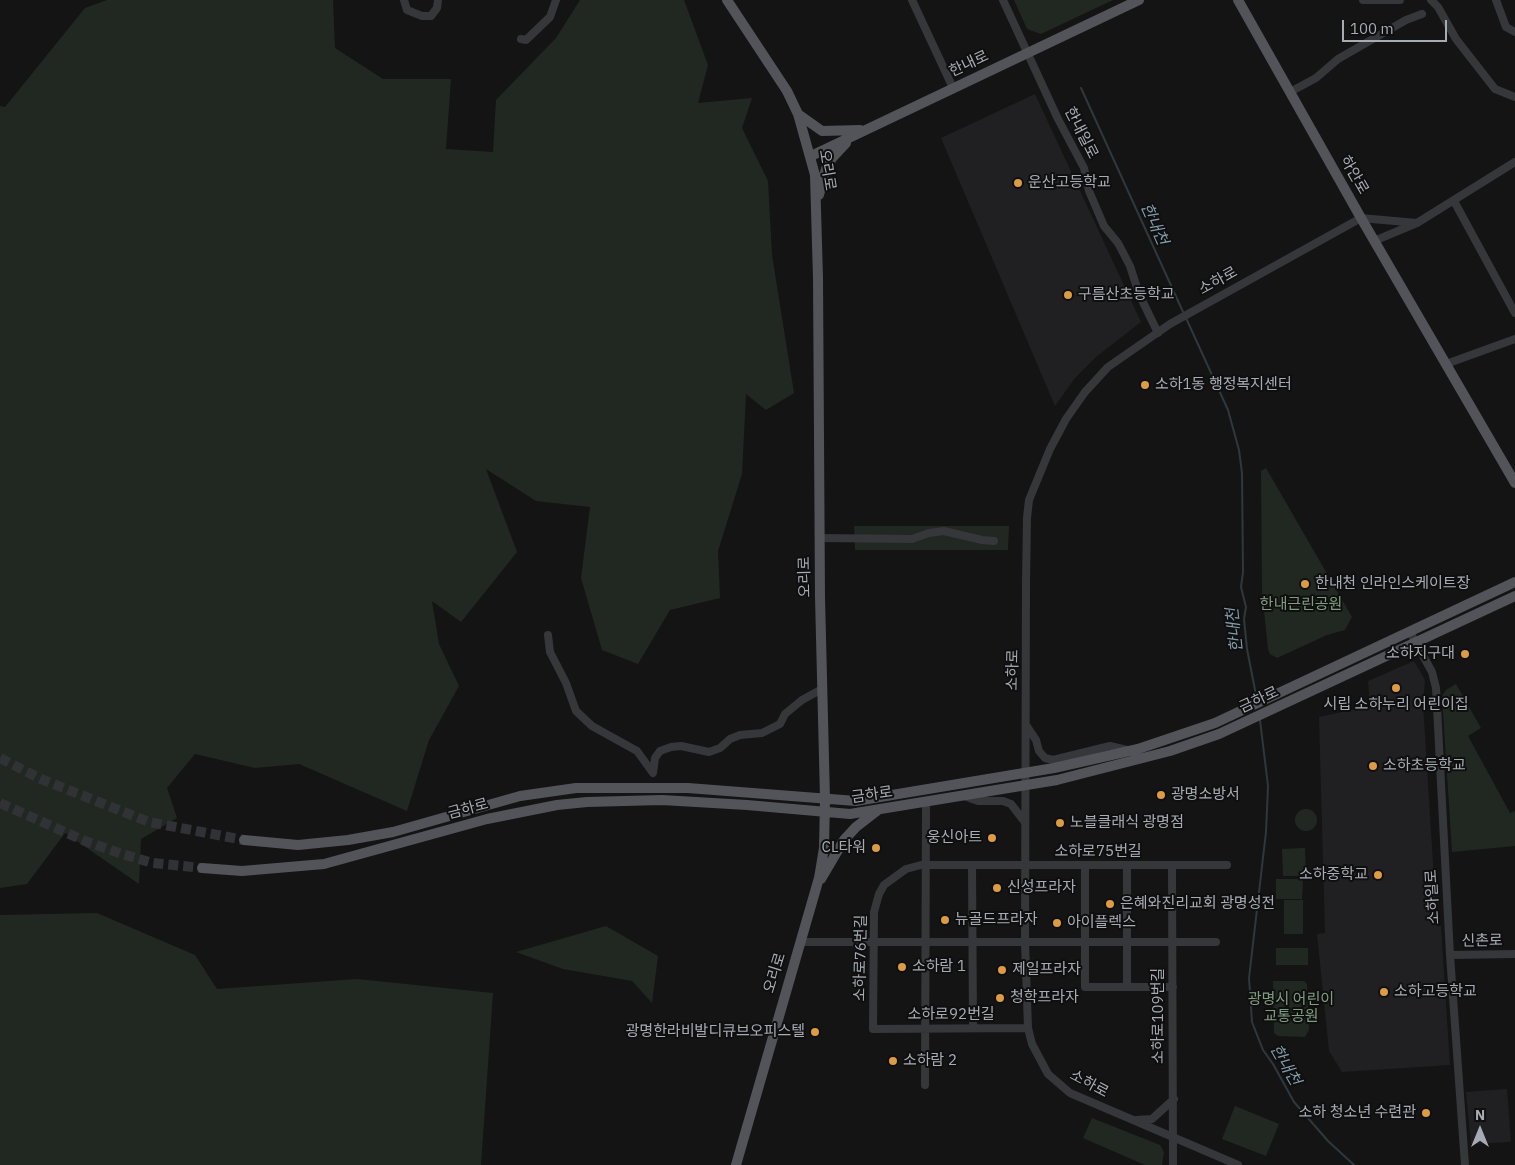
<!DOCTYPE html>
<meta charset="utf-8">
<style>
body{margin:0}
#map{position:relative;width:1515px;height:1165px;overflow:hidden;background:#141415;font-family:"IBM Plex Sans",sans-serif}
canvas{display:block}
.north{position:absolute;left:1455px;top:1105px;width:50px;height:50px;-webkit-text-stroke:4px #0f0f10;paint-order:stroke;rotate:0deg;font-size:14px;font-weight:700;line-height:20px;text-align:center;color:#a7acb4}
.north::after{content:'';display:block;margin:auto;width:18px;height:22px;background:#a7acb4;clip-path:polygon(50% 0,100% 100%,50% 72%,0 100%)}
.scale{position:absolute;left:1342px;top:20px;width:105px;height:22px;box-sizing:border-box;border:2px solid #a7acb4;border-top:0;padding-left:6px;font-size:15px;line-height:18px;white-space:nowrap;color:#a7acb4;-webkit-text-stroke:4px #0f0f10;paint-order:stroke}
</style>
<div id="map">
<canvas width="1515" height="1165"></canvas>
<div class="north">N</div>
<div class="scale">100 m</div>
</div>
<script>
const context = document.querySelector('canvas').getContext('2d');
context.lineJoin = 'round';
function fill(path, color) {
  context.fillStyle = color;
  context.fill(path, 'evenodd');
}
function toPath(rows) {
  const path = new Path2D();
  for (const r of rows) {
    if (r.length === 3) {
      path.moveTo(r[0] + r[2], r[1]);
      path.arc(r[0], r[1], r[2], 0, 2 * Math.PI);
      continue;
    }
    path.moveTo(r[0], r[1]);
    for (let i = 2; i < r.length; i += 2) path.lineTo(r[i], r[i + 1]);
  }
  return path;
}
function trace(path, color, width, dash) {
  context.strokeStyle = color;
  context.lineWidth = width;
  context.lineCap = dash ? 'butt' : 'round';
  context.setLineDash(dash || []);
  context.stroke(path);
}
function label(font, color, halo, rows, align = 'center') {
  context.font = font + ' "IBM Plex Sans","Noto Sans KR",sans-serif';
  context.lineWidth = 4;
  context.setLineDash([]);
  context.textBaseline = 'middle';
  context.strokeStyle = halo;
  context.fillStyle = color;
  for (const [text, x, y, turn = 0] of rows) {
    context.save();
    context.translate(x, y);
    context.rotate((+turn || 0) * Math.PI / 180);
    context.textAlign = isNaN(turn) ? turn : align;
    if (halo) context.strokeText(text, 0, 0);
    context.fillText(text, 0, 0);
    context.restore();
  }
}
const built = toPath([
 [1035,94,1141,322,1096,357,1075,378,1055,406,941,138],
 [1414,661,1425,680,1423,704,1430,816,1437,926,1441,926,1450,1065,1342,1072,1329,1051,1317,934,1325,933,1319,717,1370,706,1368,681],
 [1507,1089,1511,1142,1471,1144,1466,1092]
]);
const green = toPath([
 [107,0,333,0,335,48,383,79,451,79,446,149,493,152,496,100,556,38,580,0,684,0,708,65,698,103,752,98,742,128,768,181,772,255,794,393,766,410,746,394,742,474,718,551,720,598,670,610,638,664,602,650,581,578,590,507,536,501,486,469,517,552,461,622,432,601,439,644,459,686,429,740,407,811,299,764,255,768,195,754,167,788,177,818,141,839,139,884,65,833,27,884,0,888,0,106,5,107,85,8],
 [1014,0,1113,0,1041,34,1027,29],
 [1266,468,1352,617,1345,630,1327,635,1277,658,1270,654,1268,649,1262,592,1261,471],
 [854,526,1009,526,1008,550,855,550],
 [1456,684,1481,728,1468,736,1510,813,1515,811,1515,846,1452,852,1442,696,1446,690],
 [1306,820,11],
 [1305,848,1306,876,1283,876,1282,849],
 [1276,879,1303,879,1302,899,1276,899],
 [1284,900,1303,900,1303,934,1284,934],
 [97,913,195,955,217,989,357,979,493,993,481,1165,0,1165,0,915],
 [606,926,658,956,652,1003,632,981,563,969,516,952],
 [1276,948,1308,948,1308,965,1276,965],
 [1273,981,1304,981,1307,984,1309,1030,1305,1037,1278,1036,1274,1033],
 [1235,1106,1279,1124,1266,1156,1222,1139],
 [1092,1118,1160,1145,1164,1152,1162,1165,1145,1165,1083,1138]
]);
const stream = toPath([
 [1081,88,1184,314],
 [1186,318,1228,410,1239,450,1242,473,1243,572,1241,587,1246,607,1244,619,1247,649,1257,700],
 [1260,720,1268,786,1266,832,1249,978,1252,1022,1263,1050,1273,1064,1294,1102,1328,1141,1354,1165]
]);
const majorTunnel = toPath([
 [0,758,41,779,149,822,244,840],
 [0,803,85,841,122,854,153,863,202,868]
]);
const minor = toPath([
 [404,0,407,10,422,16,431,16,437,8,438,0],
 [912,0,953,88],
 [1003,0,1058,119,1084,168,1089,191,1104,226,1118,243,1130,266,1139,294,1158,333],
 [1363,0,1400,0],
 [1431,0,1438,7,1456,39,1495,89,1515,97],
 [1496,0,1506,27,1515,32],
 [521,39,526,40,550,17,556,0],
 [1290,92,1316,78,1338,59,1406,20,1422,14],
 [1454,201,1515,313],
 [1374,241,1417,223,1515,162],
 [1446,364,1515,339],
 [819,538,912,539,929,533,944,531,982,540,994,541],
 [1410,632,1432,672,1436,688,1450,955,1465,1165],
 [548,635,550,652,566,683,576,711,592,726,637,751,653,773,655,758,660,751,671,747,681,746,709,752,720,748,730,739,740,735,762,733,780,724,785,714,802,700,822,689],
 [1026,725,1036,740,1039,751,1045,758,1053,760,1110,746,1127,750],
 [964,796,978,801,1003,801,1011,804,1024,821],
 [972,865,973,1028],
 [1085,866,1085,987,1173,987],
 [1172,866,1173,1165],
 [800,942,1216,942],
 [1450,955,1515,954],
 [1127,987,1127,866],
 [1028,1028,873,1029,874,912,879,894,884,885,906,869,921,865,1227,865],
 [925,1085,926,802],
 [1136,1120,1152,1119,1174,1099],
 [1238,1165,1070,1093,1048,1074,1032,1044,1028,1028,1025,942,1026,583,1027,518,1029,500,1050,449,1066,419,1085,392,1108,367,1170,324,1361,218,1417,223]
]);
const major = toPath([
 [727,0,787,91,798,114,815,175,818,278,820,597,825,799,824,848,819,878,736,1165],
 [1238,0,1361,218,1515,483],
 [798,114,822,131,860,130],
 [811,156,1139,0],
 [819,195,826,169,832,158,846,143],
 [244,840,298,845,348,840,393,832,520,796,576,788,688,788,856,801,1054,768,1138,749,1215,723,1515,582],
 [202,868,242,871,324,864,487,819,557,805,587,802,662,800,747,805,850,814,1057,780,1170,751,1219,734,1515,596],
 [821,879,844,840,856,827,878,810]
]);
const markers = [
 [1018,183,5,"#dd9b44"],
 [1068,295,5,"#dd9b44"],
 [1145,385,5,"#dd9b44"],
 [1305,584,5,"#dd9b44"],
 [1465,654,5,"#dd9b44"],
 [1396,688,5,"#dd9b44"],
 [1373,766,5,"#dd9b44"],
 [1161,795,5,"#dd9b44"],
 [1060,823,5,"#dd9b44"],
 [992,838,5,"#dd9b44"],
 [876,848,5,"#dd9b44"],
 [1378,875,5,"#dd9b44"],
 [997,888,5,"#dd9b44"],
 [1110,904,5,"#dd9b44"],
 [945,920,5,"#dd9b44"],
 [1057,923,5,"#dd9b44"],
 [902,967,5,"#dd9b44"],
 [1002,970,5,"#dd9b44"],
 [1384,992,5,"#dd9b44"],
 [1000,998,5,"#dd9b44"],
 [815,1032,5,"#dd9b44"],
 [893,1061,5,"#dd9b44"],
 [1426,1113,5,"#dd9b44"]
];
const streetNames = [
 ["한내로",969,64,-25],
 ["한내일로",1081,133,63],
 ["오리로",827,170,81],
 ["하안로",1354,175,60],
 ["소하로",1218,281,-29],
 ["오리로",805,577,-91],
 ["소하로",1013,670,-89],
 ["금하로",1259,700,-25],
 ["금하로",872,795,-8],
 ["금하로",468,809,-15],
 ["소하로75번길",1098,852],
 ["소하일로",1433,897,-93],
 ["신촌로",1482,941,-1],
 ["소하로76번길",861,958,-89],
 ["오리로",775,973,-73],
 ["소하로92번길",951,1015],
 ["소하로109번길",1159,1016,-90],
 ["소하로",1089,1084,28]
];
const poiNames = [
 ["운산고등학교",1028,183],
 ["구름산초등학교",1078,295],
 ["소하1동 행정복지센터",1155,385],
 ["한내천 인라인스케이트장",1315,584],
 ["소하지구대",1455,654,"right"],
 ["시립 소하누리 어린이집",1396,705,"center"],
 ["소하초등학교",1383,766],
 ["광명소방서",1171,795],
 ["노블클래식 광명점",1070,823],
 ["웅신아트",982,838,"right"],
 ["CL타워",866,848,"right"],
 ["소하중학교",1368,875,"right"],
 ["신성프라자",1007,888],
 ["은혜와진리교회 광명성전",1120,904],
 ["뉴골드프라자",955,920],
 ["아이플렉스",1067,923],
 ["소하람 1",912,967],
 ["제일프라자",1012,970],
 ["소하고등학교",1394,992],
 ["청학프라자",1010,998],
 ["광명한라비발디큐브오피스텔",805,1032,"right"],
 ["소하람 2",903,1061],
 ["소하 청소년 수련관",1416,1113,"right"]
];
const parkNames = [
 ["한내근린공원",1301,605],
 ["광명시 어린이",1291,1000],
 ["교통공원",1291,1017]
];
const waterNames = [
 ["한내천",1154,224,66],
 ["한내천",1235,630,-96],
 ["한내천",1285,1065,60]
];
fill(built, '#202022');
fill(green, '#212821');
trace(stream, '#2f383d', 2);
trace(majorTunnel, '#313235', 10, [10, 5]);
trace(minor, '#35373a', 8);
trace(major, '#525459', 10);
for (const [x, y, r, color] of markers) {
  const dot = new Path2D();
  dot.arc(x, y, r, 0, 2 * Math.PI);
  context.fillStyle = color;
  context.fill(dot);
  trace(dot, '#0f0f10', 2);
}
label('15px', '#a7acb4', '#0f0f10', streetNames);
label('15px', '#a7acb4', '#0f0f10', poiNames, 'left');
label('15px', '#819d80', '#0f0f10', parkNames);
label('italic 16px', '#829cac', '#0f0f10', waterNames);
</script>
